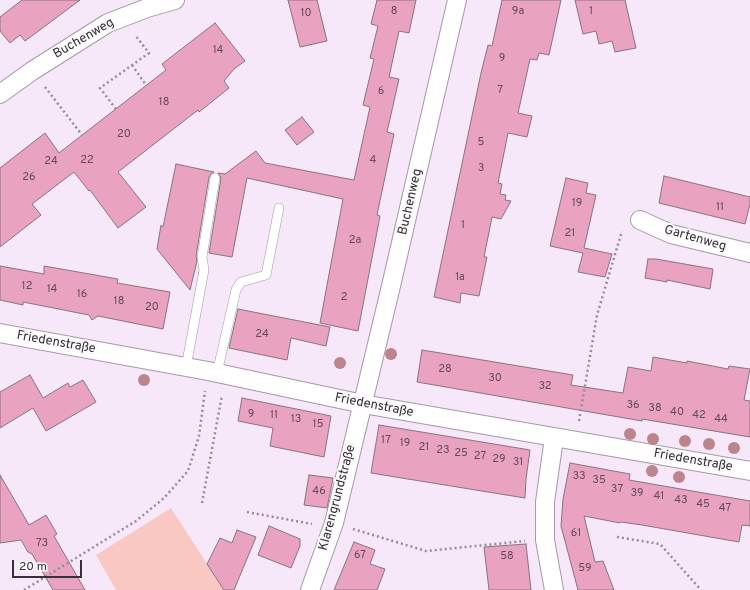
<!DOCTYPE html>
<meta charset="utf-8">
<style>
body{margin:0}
#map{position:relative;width:750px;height:590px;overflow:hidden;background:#f6e7f9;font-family:Overpass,sans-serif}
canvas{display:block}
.scale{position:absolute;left:12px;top:560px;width:70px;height:18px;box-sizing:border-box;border:2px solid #363037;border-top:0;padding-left:5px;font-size:12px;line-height:14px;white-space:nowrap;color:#363037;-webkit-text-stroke:3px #fcf9fd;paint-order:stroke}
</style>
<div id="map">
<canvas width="750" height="590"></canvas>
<div class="scale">20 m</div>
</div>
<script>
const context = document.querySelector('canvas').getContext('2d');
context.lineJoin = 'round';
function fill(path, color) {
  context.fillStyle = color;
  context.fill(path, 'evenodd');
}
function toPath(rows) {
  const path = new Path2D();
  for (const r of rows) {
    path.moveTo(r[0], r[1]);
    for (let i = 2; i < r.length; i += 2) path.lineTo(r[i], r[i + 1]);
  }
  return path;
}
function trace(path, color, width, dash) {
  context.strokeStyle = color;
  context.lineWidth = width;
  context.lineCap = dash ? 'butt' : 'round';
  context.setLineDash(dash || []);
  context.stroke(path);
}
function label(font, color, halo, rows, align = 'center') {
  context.font = font + ' Overpass,sans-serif';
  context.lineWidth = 4;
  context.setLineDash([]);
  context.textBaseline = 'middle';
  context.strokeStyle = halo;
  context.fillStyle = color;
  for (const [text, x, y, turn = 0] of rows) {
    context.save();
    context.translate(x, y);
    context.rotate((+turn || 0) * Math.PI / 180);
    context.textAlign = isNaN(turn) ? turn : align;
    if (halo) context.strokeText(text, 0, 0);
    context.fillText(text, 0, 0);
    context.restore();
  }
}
const green = toPath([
 [171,508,224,590,116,590,96,555]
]);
const building = toPath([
 [22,0,80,0,25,41,20,35,10,43,0,31,0,17,22,0],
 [288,0,317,0,327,41,300,47,288,0],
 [377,0,416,0,409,33,399,31,389,77,399,79,387,132,394,134,377,215,380,216,358,331,320,323,343,199,247,178,232,257,209,253,221,179,220,176,218,173,225,174,256,151,265,163,354,180,370,107,363,105,374,59,370,58,378,26,371,24,377,0],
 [502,0,561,0,549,55,539,53,537,60,530,59,518,113,532,116,527,137,508,133,498,183,502,184,500,194,506,195,505,200,511,201,501,219,492,217,484,257,487,257,479,296,461,293,460,303,434,297,481,73,488,45,492,46,502,0],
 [575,0,625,0,636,48,615,52,612,41,599,44,596,31,583,34,575,0],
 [215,23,245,61,234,69,224,81,229,88,199,112,198,110,118,172,146,207,118,228,90,190,89,191,74,172,32,204,41,215,0,247,0,168,45,133,59,153,166,70,162,64,215,23],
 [302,117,314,132,297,145,285,130,302,117],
 [176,164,214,172,211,174,209,177,196,256,197,261,190,290,157,249,161,225,163,227,176,164],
 [664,176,750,197,750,204,745,224,659,203,664,176],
 [566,178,588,183,586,193,596,195,584,248,612,254,605,277,578,272,583,253,550,246,566,178],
 [648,259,656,259,713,269,710,289,667,280,667,282,645,278,648,259],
 [0,266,44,274,44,266,118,279,117,283,170,292,163,329,98,316,92,320,89,315,23,302,23,305,0,300,0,266],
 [238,309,330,327,326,346,291,338,287,360,229,348,238,309],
 [422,350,573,375,571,385,623,393,628,367,651,371,653,357,687,363,687,361,728,369,729,366,750,369,744,400,750,401,750,437,642,419,642,421,417,382,422,350],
 [30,375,43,398,68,383,70,387,83,380,96,402,46,431,33,408,0,428,0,392,30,375],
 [242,398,331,416,324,457,270,446,273,428,238,421,242,398],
 [379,425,530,450,526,479,525,498,371,473,379,425],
 [570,463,630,474,629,480,750,501,750,526,742,525,739,542,642,525,621,522,620,523,584,516,595,562,603,561,614,590,578,590,561,526,563,499,570,463],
 [0,475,29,525,46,515,57,534,54,536,85,590,53,590,32,554,28,552,21,540,0,543,0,475],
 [309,475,333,478,327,508,304,505,309,475],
 [269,526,300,539,300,546,291,568,258,555,269,526],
 [237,530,256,537,234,590,224,590,207,564,220,538,232,543,237,530],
 [354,542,375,550,370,564,385,569,377,590,334,590,354,542],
 [526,544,531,590,489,590,484,547,526,544]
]);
const path = toPath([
 [132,65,146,85],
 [45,87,82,135],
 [116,109,100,88,149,53,135,35],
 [579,421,597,315,622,231],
 [202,503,222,395],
 [247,512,312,524],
 [353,529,426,551,525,541],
 [617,537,660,544,701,590],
 [24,590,136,521,164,498,188,471,199,436,205,391]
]);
const lane = toPath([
 [186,367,204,270,202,257,215,178],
 [217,373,236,290,241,282,266,275,279,208]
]);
const street = toPath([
 [0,94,32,71,108,23,147,8,175,0],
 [640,220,671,234,750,253],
 [0,333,208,371,363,404,750,471],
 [554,438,545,502,545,540,554,590],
 [310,590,334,523,391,286,457,0]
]);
const trees = [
 [391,354],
 [340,363],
 [144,380],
 [630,434],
 [653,439],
 [685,441],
 [709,444],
 [734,448],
 [652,471],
 [679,477]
];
const numberNames = [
 ["8",394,12],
 ["9a",518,12],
 ["1",591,12],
 ["10",306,14],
 ["14",218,51],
 ["9",502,59],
 ["7",500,91],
 ["6",381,92],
 ["18",164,103],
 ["20",124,135],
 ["5",481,143],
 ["22",87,161],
 ["4",373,161],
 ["24",51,162],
 ["3",481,169],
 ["26",29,178],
 ["19",577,204],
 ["11",720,208],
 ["1",463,226],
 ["21",570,234],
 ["2a",355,241],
 ["1a",460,278],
 ["12",27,287],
 ["14",52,290],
 ["16",82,295],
 ["2",344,298],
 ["18",119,302],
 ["20",152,308],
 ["24",262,335],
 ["28",445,370],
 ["30",495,379],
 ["32",545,387],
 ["36",633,406],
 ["38",655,409],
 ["40",677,413],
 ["9",251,415],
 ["11",274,416],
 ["42",699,416],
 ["13",296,420],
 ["44",721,420],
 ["15",318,425],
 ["17",386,441],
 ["19",405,444],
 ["21",424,448],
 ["23",443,451],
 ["25",461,454],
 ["27",480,457],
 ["29",499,460],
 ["31",518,463],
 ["33",579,477],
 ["35",599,481],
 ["37",617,490],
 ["46",319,492],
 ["39",637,494],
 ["41",659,497],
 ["43",681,501],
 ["45",703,505],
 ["47",725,509],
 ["61",576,534],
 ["73",42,544],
 ["67",360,556],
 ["58",507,557],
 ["59",585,569]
];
const streetNames = [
 ["Buchenweg",84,39,-30],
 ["Buchenweg",411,202,-77],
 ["Gartenweg",695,239,16],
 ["Friedenstraße",56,343,10],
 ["Friedenstraße",374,406,11],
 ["Friedenstraße",693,461,10],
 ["Klarengrundstraße",338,498,-75]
];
fill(green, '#f9c8c3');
fill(building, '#e9a2bf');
trace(building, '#88747c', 1);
trace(lane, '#a598a8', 10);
trace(street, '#a598a8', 20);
trace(path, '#958b97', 2.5, [2, 3]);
trace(lane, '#fff', 9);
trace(street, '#fff', 18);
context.fillStyle = '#bc858c';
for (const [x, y] of trees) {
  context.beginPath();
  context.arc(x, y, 6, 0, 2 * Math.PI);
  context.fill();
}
label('11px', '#634c59', null, numberNames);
label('13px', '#363037', '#fcf9fd', streetNames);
</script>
